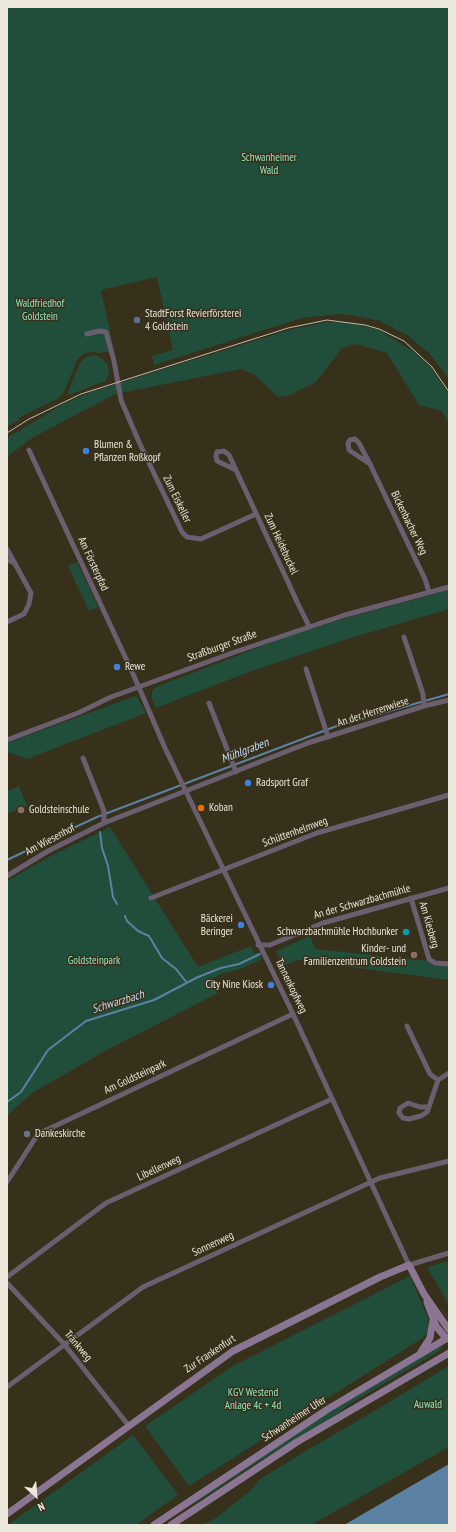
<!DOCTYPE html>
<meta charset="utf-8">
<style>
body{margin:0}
#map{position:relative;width:456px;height:1532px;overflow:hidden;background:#37301b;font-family:"PT Sans Narrow",sans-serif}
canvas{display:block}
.frame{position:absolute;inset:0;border:8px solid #ebe7da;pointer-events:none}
.north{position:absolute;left:16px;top:1476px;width:40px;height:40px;-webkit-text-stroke:3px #37301b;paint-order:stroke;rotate:154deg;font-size:11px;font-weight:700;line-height:16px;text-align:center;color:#ebe7da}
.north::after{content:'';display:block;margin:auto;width:14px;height:18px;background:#ebe7da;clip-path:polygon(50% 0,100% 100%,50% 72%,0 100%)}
</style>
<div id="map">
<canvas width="456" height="1532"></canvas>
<div class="frame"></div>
<div class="north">N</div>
</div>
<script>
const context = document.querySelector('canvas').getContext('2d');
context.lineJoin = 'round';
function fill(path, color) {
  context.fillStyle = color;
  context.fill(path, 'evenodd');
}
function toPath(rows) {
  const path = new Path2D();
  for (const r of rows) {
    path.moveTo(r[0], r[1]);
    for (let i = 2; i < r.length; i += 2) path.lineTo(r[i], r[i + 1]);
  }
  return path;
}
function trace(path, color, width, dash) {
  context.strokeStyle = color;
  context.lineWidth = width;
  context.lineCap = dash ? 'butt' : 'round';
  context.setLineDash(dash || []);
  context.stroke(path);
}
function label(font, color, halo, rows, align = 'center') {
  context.font = font + ' "PT Sans Narrow",sans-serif';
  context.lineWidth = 3;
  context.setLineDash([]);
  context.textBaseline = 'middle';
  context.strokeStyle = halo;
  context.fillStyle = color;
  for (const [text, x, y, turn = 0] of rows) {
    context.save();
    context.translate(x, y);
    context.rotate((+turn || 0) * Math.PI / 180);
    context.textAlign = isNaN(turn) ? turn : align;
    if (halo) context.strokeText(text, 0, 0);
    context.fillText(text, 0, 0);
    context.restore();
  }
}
const green = toPath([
 [7,7,449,7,449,379,429,353,407,335,380,321,351,315,338,314,302,318,154,365,152,356,173,350,157,277,101,290,114,350,101,353,92,352,83,354,77,360,65,390,59,398,18,418,19,420,7,427],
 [326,322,350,323,379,330,414,352,431,368,449,395,449,424,442,411,419,405,387,353,355,344,342,348,316,382,288,396,278,397,254,374,241,369,115,394,32,438,7,457,7,438,65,403,94,391,289,330],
 [95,355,104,360,108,366,109,374,107,378,105,381,69,395,68,392,80,363,86,357],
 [77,562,98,607,89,611,68,566],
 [449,590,449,609,354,637,249,672,156,708,152,698,152,691,156,687,283,638,346,618],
 [133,697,137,697,146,713,27,759,7,752,7,743],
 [19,786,27,806,7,814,7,791],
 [110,827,198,967,251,946,255,954,258,952,262,959,241,969,223,973,212,979,218,993,109,1049,32,1093,7,1116,7,974,9,972,7,969,7,881,47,858],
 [310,936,315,949,449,963,449,980,297,960,283,966,276,951],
 [449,1261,449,1305,427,1267],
 [410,1276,428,1318,429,1331,421,1339,189,1486,145,1426,233,1366],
 [444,1344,439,1351,348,1405,336,1415,253,1465,194,1504,193,1503,328,1413],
 [449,1366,449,1447,311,1525,200,1525,211,1521,220,1515,250,1491,259,1480,304,1452,366,1416],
 [133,1435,178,1495,136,1525,8,1525]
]);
const water = toPath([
 [449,1464,449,1525,344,1525]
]);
const stream = toPath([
 [100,832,102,848,108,866,113,897,117,904],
 [52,838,97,817,334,727,449,694],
 [7,860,49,840],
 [125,916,127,921,138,931,149,936,162,958,176,969,187,983],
 [7,1102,21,1092,48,1050,86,1021,154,1000,198,977,221,968,239,964,260,954]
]);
const street = toPath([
 [87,334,99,331,106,332,114,361,121,400,139,442,182,532,187,537,201,539,256,514],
 [29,450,134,676,165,748,293,1014,409,1265,449,1253],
 [370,464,349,450,348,443,350,440,355,439,359,443,370,464,410,548,425,579,429,592],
 [236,470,217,461,216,456,217,452,224,451,229,455,236,470,288,582,298,604,307,622,309,627],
 [7,549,31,593,29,604,24,614,7,622],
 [7,560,15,563],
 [404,637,423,694,424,706],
 [306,669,328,737],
 [209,703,236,772],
 [7,740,78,713,111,697,235,652,345,615,449,587],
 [83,758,104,811,104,823],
 [7,876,48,851,104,823,308,743,424,706,449,700],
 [151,898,317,833,449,795],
 [411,898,429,959,435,963,449,964],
 [258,945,270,945,323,923,449,888],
 [407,1026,430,1074,438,1080,449,1073],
 [429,1107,427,1112,421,1116,409,1119,403,1118,399,1113,400,1108,408,1103,420,1107,429,1107,438,1080],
 [7,1182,38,1134,293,1014],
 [7,1277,106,1203,332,1099],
 [7,1283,64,1344,129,1426],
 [7,1387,143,1287,380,1178,449,1161]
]);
const secondary = toPath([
 [427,1302,436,1326,444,1336,449,1339],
 [421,1352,430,1338,433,1320],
 [7,1514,233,1351,380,1277,409,1265,424,1294,449,1330],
 [154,1525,328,1409,449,1337],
 [171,1525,297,1442,449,1353]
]);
const tram = toPath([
 [7,433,29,419,81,394,288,328,327,320,365,325,379,329,404,341,432,367,449,392]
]);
const markers = [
 [137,320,4,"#5c6f8a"],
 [86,451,4,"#3f7fe0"],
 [117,667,4,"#3f7fe0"],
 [248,783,4,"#3f7fe0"],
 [201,808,4,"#e8710a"],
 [21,810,4,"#8d6e63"],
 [241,925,4,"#3f7fe0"],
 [406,932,4,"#0f9aa8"],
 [414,955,4,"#8d6e63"],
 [271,985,4,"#3f7fe0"],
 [27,1134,4,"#6b7280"]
];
const parkNames = [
 ["Schwanheimer",269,158],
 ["Wald",269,171],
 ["Waldfriedhof",40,304],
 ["Goldstein",40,317],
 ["Goldsteinpark",94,961],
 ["KGV Westend",253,1393],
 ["Anlage 4c + 4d",253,1406],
 ["Auwald",428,1405]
];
const poiNames = [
 ["StadtForst Revierförsterei",145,314],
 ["4 Goldstein",145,327],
 ["Blumen &",94,445],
 ["Pflanzen Roßkopf",94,458],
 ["Rewe",125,667],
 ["Radsport Graf",256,783],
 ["Koban",209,808],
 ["Goldsteinschule",29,810],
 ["Bäckerei",233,919,"right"],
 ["Beringer",233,932,"right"],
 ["Schwarzbachmühle Hochbunker",398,932,"right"],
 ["Kinder- und",406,949,"right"],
 ["Familienzentrum Goldstein",406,962,"right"],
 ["City Nine Kiosk",263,985,"right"],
 ["Dankeskirche",35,1134]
];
const streetNames = [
 ["Zum Eiskeller",177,499,64],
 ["Bickenbacher Weg",409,523,64],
 ["Zum Heidebuckel",281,544,65],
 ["Am Försterpfad",93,564,65],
 ["Straßburger Straße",222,646,-20],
 ["An der Herrenwiese",373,712,-18],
 ["Schüttenhelmweg",295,832,-20],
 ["Am Wiesenhof",50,840,-28],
 ["An der Schwarzbachmühle",362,902,-16],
 ["Am Kiesberg",429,925,74],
 ["Tannenkopfweg",291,986,64],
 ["Am Goldsteinpark",135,1077,-25],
 ["Libellenweg",159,1168,-25],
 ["Sonnenweg",213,1244,-25],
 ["Tränkweg",78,1346,50],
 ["Zur Frankenfurt",210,1354,-34],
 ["Schwanheimer Ufer",294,1419,-33]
];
const waterNames = [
 ["Mühlgraben",245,751,-21],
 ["Schwarzbach",118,1002,-17]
];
fill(green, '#214e3b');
fill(water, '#5b82a5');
trace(stream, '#5b82a5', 2);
trace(street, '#6a5e6f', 5);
trace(secondary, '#8a7692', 7);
trace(tram, '#c2bdaf', 1);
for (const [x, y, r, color] of markers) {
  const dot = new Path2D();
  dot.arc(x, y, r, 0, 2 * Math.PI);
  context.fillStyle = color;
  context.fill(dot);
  trace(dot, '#37301b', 1.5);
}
label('11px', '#92e6bf', '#37301b', parkNames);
label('11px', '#ebe7da', '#37301b', poiNames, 'left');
label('11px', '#ebe7da', '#37301b', streetNames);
label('italic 12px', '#c5dcf3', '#37301b', waterNames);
</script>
